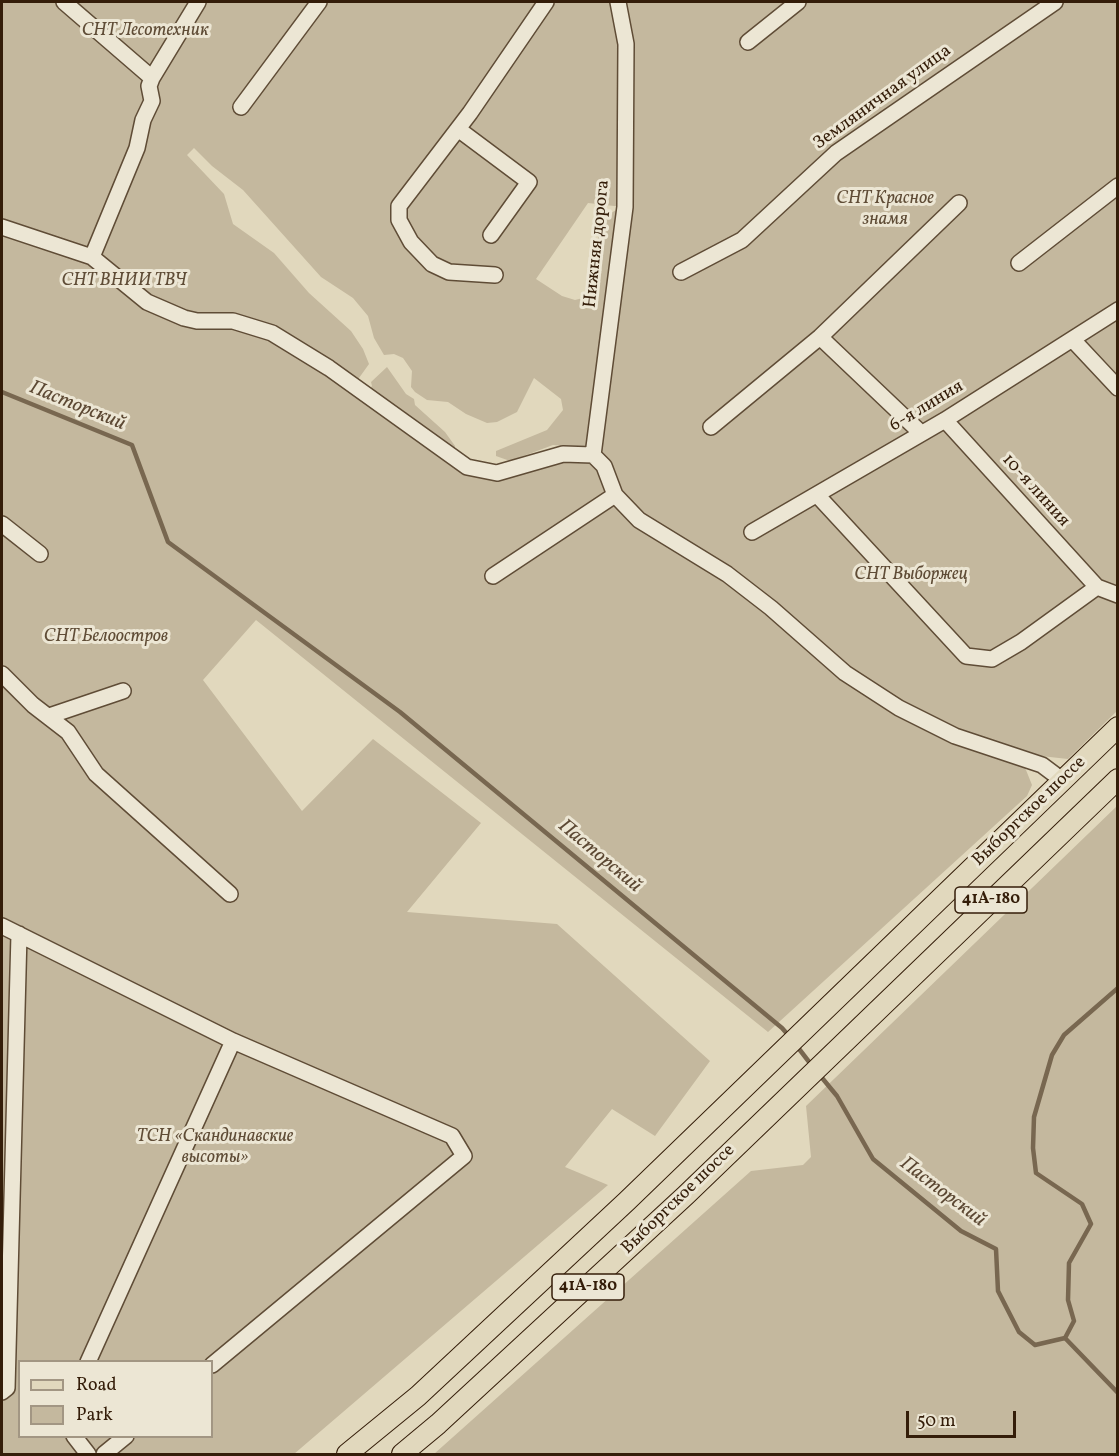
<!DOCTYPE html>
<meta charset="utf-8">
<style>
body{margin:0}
#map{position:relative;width:1119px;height:1456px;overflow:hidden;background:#e1d8bd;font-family:Vollkorn,serif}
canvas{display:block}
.frame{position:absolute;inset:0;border:3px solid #341d09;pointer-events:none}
.legend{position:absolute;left:18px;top:1360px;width:195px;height:78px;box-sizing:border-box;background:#ece6d4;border:2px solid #a29683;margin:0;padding:8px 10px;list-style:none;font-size:18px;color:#341d09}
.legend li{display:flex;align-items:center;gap:12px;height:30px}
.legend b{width:30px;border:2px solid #a29683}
.scale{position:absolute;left:906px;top:1411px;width:110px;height:27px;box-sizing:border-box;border:3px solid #341d09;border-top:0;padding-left:8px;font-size:18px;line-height:21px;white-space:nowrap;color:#341d09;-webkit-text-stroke:4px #ece6d4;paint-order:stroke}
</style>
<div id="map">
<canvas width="1119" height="1456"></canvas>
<div class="frame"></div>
<ul class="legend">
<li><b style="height:8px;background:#e1d8bd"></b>Road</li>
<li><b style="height:16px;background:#c4b89e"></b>Park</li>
</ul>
<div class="scale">50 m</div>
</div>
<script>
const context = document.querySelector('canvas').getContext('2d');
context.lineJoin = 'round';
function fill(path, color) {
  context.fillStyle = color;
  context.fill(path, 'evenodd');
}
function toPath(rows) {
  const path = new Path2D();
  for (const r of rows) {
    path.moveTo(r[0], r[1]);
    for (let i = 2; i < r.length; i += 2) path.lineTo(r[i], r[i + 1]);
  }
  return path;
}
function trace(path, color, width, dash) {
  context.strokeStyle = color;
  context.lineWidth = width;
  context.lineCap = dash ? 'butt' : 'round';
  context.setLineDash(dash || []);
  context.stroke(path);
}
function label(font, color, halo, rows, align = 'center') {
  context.font = font + ' Vollkorn,serif';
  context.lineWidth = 6;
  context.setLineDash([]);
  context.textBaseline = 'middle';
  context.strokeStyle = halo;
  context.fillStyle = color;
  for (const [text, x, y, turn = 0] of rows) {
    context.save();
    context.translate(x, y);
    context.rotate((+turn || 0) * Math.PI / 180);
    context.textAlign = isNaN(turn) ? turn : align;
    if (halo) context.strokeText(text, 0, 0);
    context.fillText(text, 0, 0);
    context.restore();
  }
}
const green = toPath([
 [2,2,1117,2,1117,711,1068,759,1032,755,1024,765,1032,785,1027,796,768,1032,256,620,203,680,302,811,373,739,481,823,407,912,557,924,710,1061,655,1136,612,1109,565,1167,608,1185,294,1454,2,1454],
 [194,148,212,166,243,190,321,277,353,298,368,316,374,338,384,355,394,354,403,358,412,371,411,387,415,392,427,400,448,402,466,414,487,423,497,422,517,412,534,378,561,399,563,410,547,430,496,451,496,456,510,461,553,445,589,448,474,470,354,385,369,364,363,349,351,331,309,293,274,253,233,224,224,194,187,155],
 [588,203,623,207,604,216,594,253,596,285,583,298,575,300,562,296,536,279],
 [20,1362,212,1362,212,1436,20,1436],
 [387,367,406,394,414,399,415,405,445,432,455,446,455,450,419,422,368,391,372,386,371,382],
 [1117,806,1117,1454,434,1454,751,1171,803,1165,811,1157,806,1106]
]);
const stream = toPath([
 [2,392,132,445,168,542,400,712,782,1028,789,1036],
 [796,1045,813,1067],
 [818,1073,837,1096,873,1159,961,1231,996,1249,998,1291,1019,1332,1035,1345,1065,1338,1118,1393],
 [1065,1338,1074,1321,1068,1300,1069,1263,1091,1224,1082,1204,1036,1173,1033,1148,1034,1117,1052,1055,1064,1035,1118,988]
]);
const minor = toPath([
 [64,2,152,78],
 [748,42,798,2],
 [241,107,319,2],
 [458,129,529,182,491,235],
 [2,227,92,257,147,302,184,318,197,321,233,321,272,333,329,368,467,467,497,473,563,454,593,455,604,466,615,495,639,520,727,574,771,608,845,673,899,708,955,736,1042,765,1062,780],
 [92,257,137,148,143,120,152,101,149,86,152,78,198,2],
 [1019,263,1118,186],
 [681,272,742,240,836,153,1055,2],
 [495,275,449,272,432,264,411,242,399,220,399,206,470,113,546,2],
 [820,337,921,433],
 [1073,340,1118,388],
 [945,420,1097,587],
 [711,427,820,337,959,203],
 [593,455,625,207,626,44,618,2],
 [818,496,966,656,992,659,1021,642,1097,587,1118,595],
 [2,524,40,554],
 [752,532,945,420,1118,310],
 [493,576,615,495],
 [2,674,33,705,68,732,96,774,230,894],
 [49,716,123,691],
 [2,926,233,1041,452,1136,464,1156,212,1365],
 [88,1362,233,1041],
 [2,1392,7,1388,19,934],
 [74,1436,88,1454],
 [104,1454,126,1436]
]);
const major = toPath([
 [347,1454,418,1396,627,1201,1118,727],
 [402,1454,438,1424,686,1195,1118,779]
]);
const shields = [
 [991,900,72],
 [588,1287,72]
];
const shieldNames = [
 ["41А-180",991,900],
 ["41А-180",588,1287]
];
const parkNames = [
 ["СНТ Лесотехник",145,32],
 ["СНТ Красное",885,200],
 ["знамя",885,221],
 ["СНТ ВНИИ ТВЧ",124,282],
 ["СНТ Выборжец",911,576],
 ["СНТ Белоостров",106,638],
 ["ТСН «Скандинавские",215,1138],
 ["высоты»",215,1159]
];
const streetNames = [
 ["Земляничная улица",883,98,-36],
 ["Нижняя дорога",598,244,-84],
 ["6-я линия",927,407,-31],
 ["10-я линия",1035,491,48],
 ["Выборгское шоссе",1030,812,-44],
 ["Выборгское шоссе",679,1200,-44]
];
const waterNames = [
 ["Пасторский",77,407,22],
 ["Пасторский",599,857,40],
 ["Пасторский",942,1193,37]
];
fill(green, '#c4b89e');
trace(stream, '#786750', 4.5);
trace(minor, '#5f4c36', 18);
trace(major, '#341d09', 22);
trace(minor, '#ece6d4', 15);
trace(major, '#e1d8bd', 20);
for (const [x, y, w] of shields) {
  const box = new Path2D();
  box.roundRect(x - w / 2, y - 13, w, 26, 4.5);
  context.fillStyle = '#ece6d4';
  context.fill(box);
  trace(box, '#341d09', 1.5);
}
label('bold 16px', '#341d09', null, shieldNames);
label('italic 18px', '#5f4c36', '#ece6d4', parkNames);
label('18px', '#341d09', '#ece6d4', streetNames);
label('italic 20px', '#5c4833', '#ece6d4', waterNames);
</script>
